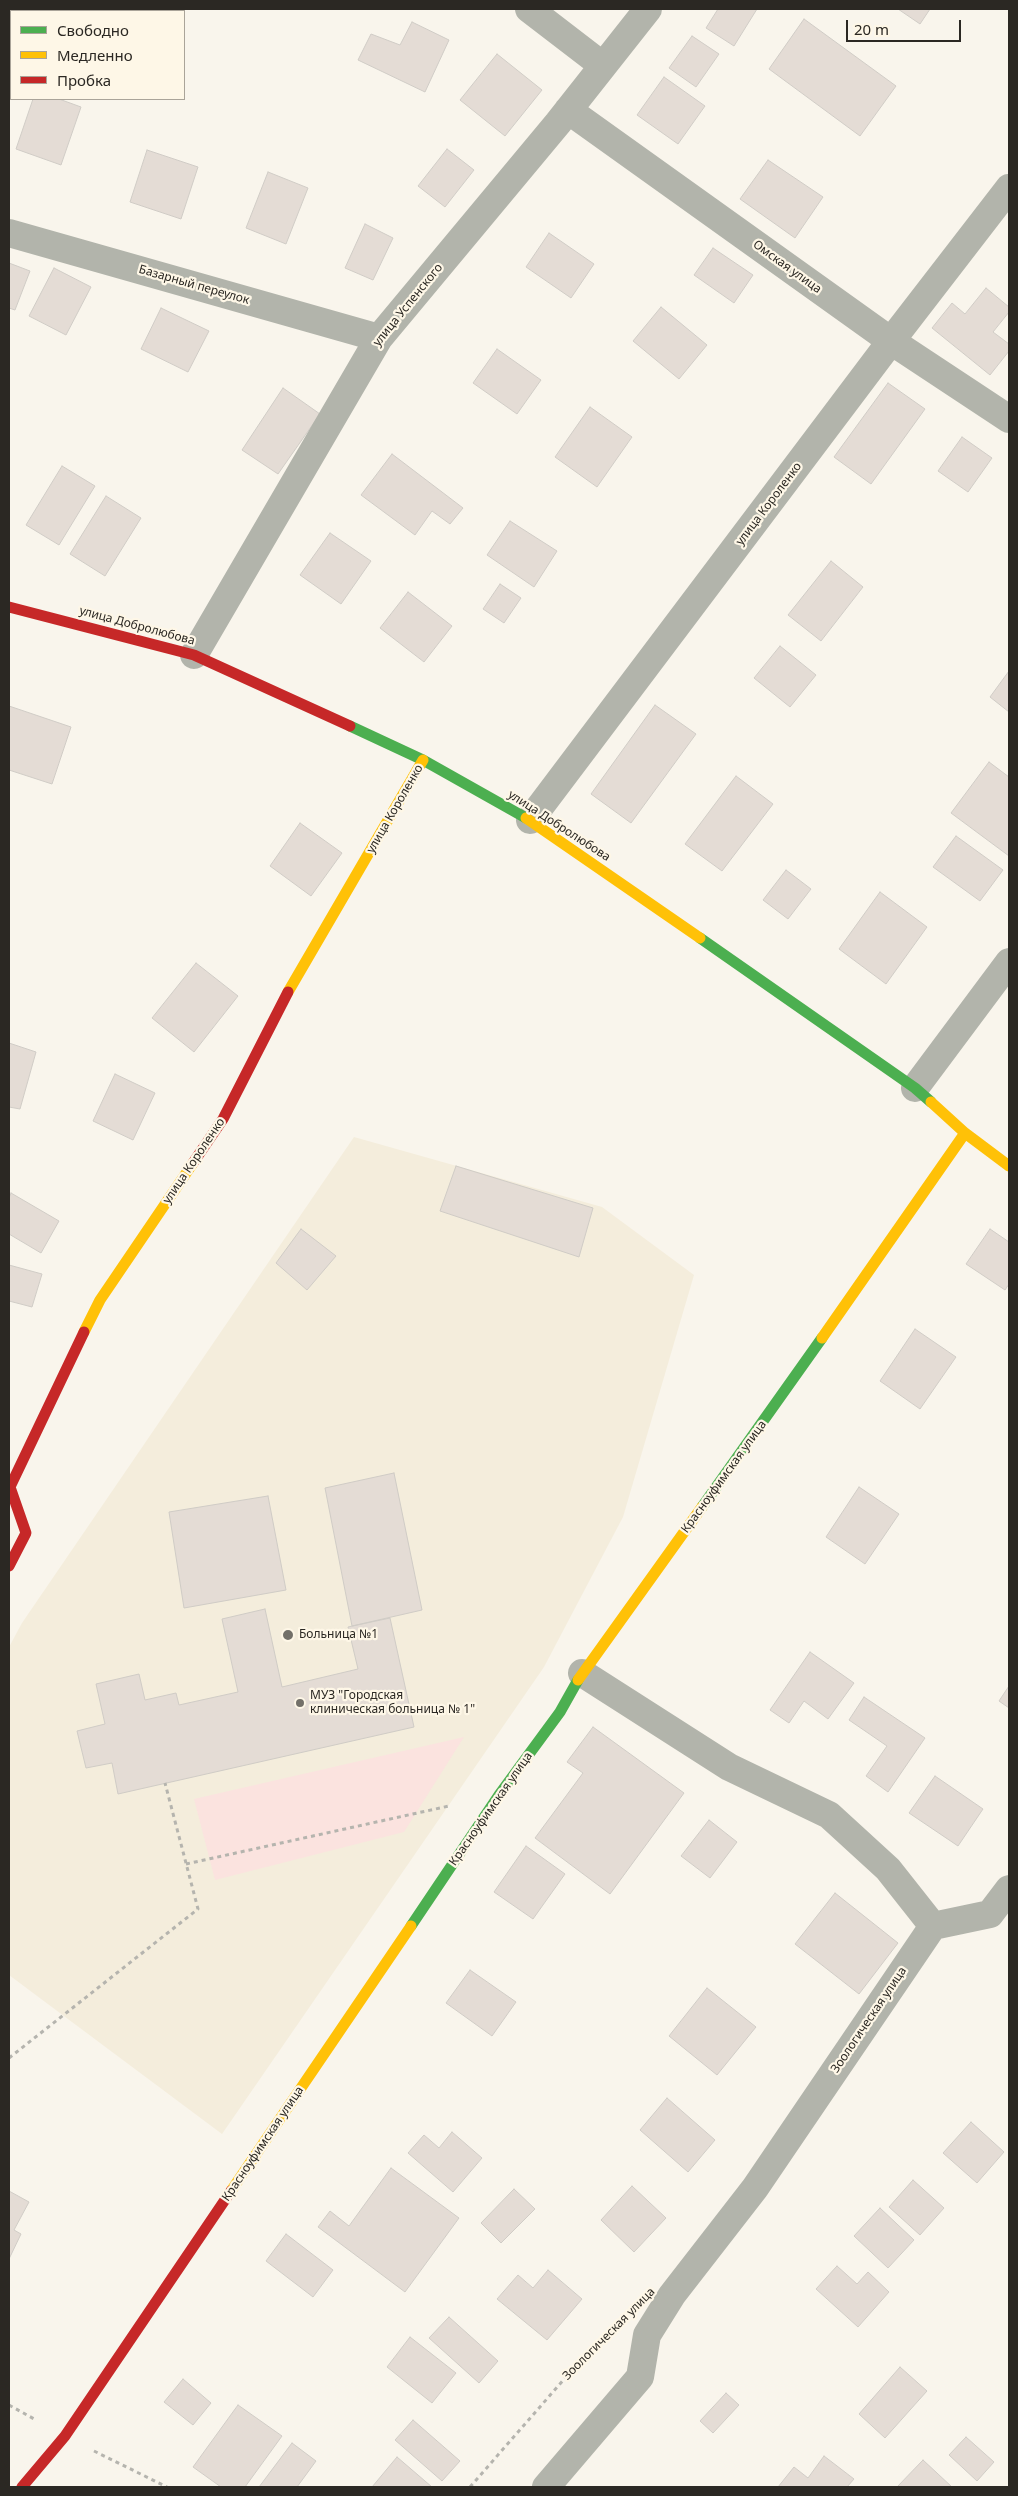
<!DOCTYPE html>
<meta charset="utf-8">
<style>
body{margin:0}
#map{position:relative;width:1018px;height:2496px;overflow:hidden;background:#f9f5ec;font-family:"Noto Sans",sans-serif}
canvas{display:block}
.frame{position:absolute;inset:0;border:10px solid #2b2823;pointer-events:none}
.legend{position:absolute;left:10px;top:10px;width:175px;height:90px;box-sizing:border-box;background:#fef7e7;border:1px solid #aaa499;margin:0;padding:6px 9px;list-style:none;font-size:15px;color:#2b2823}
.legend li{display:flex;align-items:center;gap:10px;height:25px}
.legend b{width:25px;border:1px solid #aaa499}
.scale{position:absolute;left:846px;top:20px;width:115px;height:22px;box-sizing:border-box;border:2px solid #2b2823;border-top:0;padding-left:6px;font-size:15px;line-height:18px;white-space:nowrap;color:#2b2823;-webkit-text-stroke:4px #fef7e7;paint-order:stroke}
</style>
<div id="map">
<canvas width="1018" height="2496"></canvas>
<div class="frame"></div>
<ul class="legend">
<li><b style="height:6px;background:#4caf50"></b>Свободно</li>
<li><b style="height:6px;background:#ffc107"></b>Медленно</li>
<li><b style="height:6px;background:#c62828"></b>Пробка</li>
</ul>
<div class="scale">20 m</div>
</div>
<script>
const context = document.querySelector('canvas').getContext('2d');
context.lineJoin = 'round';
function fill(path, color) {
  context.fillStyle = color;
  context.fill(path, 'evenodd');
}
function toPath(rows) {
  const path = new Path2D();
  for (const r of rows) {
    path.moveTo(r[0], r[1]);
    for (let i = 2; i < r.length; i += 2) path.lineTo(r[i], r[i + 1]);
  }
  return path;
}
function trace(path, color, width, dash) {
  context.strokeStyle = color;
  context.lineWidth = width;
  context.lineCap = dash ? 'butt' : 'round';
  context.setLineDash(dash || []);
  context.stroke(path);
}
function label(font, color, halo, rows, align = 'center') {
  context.font = font + ' "Noto Sans",sans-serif';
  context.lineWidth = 4.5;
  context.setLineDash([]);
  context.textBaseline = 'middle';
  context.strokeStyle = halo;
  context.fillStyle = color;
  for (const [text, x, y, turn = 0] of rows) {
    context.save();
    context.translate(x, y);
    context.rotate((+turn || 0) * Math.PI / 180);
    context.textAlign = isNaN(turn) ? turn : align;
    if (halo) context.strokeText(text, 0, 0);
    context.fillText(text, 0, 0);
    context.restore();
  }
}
const built = toPath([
 [354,1137,602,1207,694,1275,623,1517,544,1667,222,2134,9,1975,9,1647,22,1623]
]);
const green = toPath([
 [464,1737,404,1832,215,1880,194,1799]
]);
const building = toPath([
 [718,9,757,9,734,46,706,28,718,9],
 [898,9,930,9,920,24,898,9],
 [804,19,896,86,860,136,769,69,804,19],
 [412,22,449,40,425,92,358,60,371,34,400,45,412,22],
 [692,36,719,54,696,87,669,68,692,36],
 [497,54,542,90,505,136,460,100,497,54],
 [664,77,705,106,678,144,637,115,664,77],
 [33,99,59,99,81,107,61,165,16,149,33,99],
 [447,149,474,170,445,207,418,186,447,149],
 [147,150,198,167,181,219,130,202,147,150],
 [768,160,823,197,795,238,740,199,768,160],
 [268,172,308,188,286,244,246,228,268,172],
 [365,224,393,238,373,280,345,268,365,224],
 [549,233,594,264,571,298,526,267,549,233],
 [713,248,753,275,734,303,694,275,713,248],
 [9,263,30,271,15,310,9,308,9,263],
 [54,268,91,287,66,335,29,316,54,268],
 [986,288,1009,307,1009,312,993,332,1009,344,1009,351,990,375,932,328,952,303,965,314,986,288],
 [661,307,707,345,679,379,633,341,661,307],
 [161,308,209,331,188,372,141,349,161,308],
 [497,349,541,380,517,414,473,383,497,349],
 [888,383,925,409,871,484,834,457,888,383],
 [283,388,320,414,278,474,242,450,283,388],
 [590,407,632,437,597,487,555,457,590,407],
 [962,437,992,458,968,492,938,471,962,437],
 [392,454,463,508,450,524,432,511,415,535,361,495,392,454],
 [62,466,95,486,59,545,26,525,62,466],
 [106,496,141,518,105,576,70,554,106,496],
 [510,521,557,551,534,587,487,555,510,521],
 [330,533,371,561,341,604,300,575,330,533],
 [831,561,863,587,821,641,788,615,831,561],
 [500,584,521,598,504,623,483,609,500,584],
 [408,592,452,626,424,662,380,628,408,592],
 [780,646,816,675,790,707,754,678,780,646],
 [1009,671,1009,712,990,697,1009,671],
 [655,705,696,734,631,823,591,794,655,705],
 [9,706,71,727,52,784,9,770,9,706],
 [989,762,1009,777,1009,856,951,813,989,762],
 [736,776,773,804,722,871,685,844,736,776],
 [300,823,342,853,311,896,270,866,300,823],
 [956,836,1003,870,980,901,933,867,956,836],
 [786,870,811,889,788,919,763,900,786,870],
 [880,892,927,927,886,984,839,949,880,892],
 [196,963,238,996,194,1052,152,1018,196,963],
 [9,1043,36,1052,20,1109,9,1107,9,1043],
 [115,1074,155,1093,133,1140,93,1121,115,1074],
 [456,1166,593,1208,579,1257,440,1211,456,1166],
 [11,1193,59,1221,41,1253,9,1234,9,1198,11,1193],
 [301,1229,336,1256,307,1290,276,1263,301,1229],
 [990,1229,1009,1242,1009,1284,1005,1290,966,1264,990,1229],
 [9,1265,42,1274,32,1307,9,1301,9,1265],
 [915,1329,956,1357,920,1409,880,1381,915,1329],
 [394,1473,422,1610,352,1626,325,1488,394,1473],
 [859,1487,899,1514,865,1564,826,1537,859,1487],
 [268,1496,286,1590,184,1608,169,1512,268,1496],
 [265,1609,282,1687,358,1669,348,1627,390,1618,414,1727,118,1794,112,1763,86,1768,77,1731,105,1724,96,1684,139,1674,145,1700,176,1693,179,1705,238,1692,222,1619,265,1609],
 [810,1652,854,1683,828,1719,804,1701,789,1723,770,1710,810,1652],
 [1009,1686,1009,1708,999,1701,1009,1686],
 [864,1697,925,1738,888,1792,866,1776,887,1746,849,1720,864,1697],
 [593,1727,684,1793,610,1894,535,1838,583,1773,567,1762,593,1727],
 [935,1776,983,1809,958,1846,909,1813,935,1776],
 [709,1820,737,1842,710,1878,681,1856,709,1820],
 [526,1846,565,1874,533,1919,494,1892,526,1846],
 [835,1893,898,1943,859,1994,795,1944,835,1893],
 [470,1970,516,2002,492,2036,446,2003,470,1970],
 [707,1988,756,2027,717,2075,669,2036,707,1988],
 [667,2098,715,2140,688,2172,640,2130,667,2098],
 [971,2122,1004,2152,977,2183,943,2153,971,2122],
 [452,2132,482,2158,453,2192,408,2153,424,2135,439,2148,452,2132],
 [391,2168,459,2218,405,2292,318,2227,330,2211,349,2226,391,2168],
 [913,2180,944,2208,920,2235,889,2207,913,2180],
 [632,2186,666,2218,634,2252,601,2220,632,2186],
 [514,2189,535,2209,501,2243,481,2223,514,2189],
 [9,2191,29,2202,14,2230,21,2234,9,2259,9,2191],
 [880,2208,914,2240,888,2268,854,2236,880,2208],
 [286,2234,333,2270,313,2297,266,2261,286,2234],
 [837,2266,857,2284,868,2272,889,2292,858,2327,816,2289,837,2266],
 [548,2270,582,2299,547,2340,497,2299,518,2275,533,2288,548,2270],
 [449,2317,498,2361,479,2383,429,2338,449,2317],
 [410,2337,456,2373,432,2403,387,2367,410,2337],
 [900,2367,927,2391,885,2438,859,2414,900,2367],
 [183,2379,211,2403,193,2425,164,2402,183,2379],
 [726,2393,739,2405,713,2433,700,2421,726,2393],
 [238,2405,282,2436,245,2487,221,2487,193,2467,238,2405],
 [413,2420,460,2461,442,2481,395,2440,413,2420],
 [966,2437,994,2462,977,2481,949,2455,966,2437],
 [292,2443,316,2461,297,2487,259,2487,292,2443],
 [824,2456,854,2479,847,2487,778,2487,794,2467,808,2478,824,2456],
 [397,2457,432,2487,372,2487,397,2457],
 [923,2460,952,2487,897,2487,923,2460]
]);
const path = toPath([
 [186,1864,449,1806],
 [9,2058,198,1909,165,1783],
 [9,2405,36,2420],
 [94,2451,167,2487],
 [470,2487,580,2361,612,2329]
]);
const street = toPath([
 [529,9,602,65],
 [568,110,891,341,1009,419],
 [9,233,379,338],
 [194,655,379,338,558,123,648,9],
 [530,820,891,341,1009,188],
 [915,1088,1009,962],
 [582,1673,729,1767,829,1815,888,1869,933,1926],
 [546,2487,640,2377,647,2335,672,2295,755,2188,933,1926,990,1914,1009,1889]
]);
const fast = toPath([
 [350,726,423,760,526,818],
 [700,938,915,1088,931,1102],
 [702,1507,822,1338],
 [411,1926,499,1795,560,1712,578,1680]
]);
const slow = toPath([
 [526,818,700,938],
 [288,992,423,760],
 [931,1102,965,1133,1009,1166],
 [84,1332,100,1300,193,1163],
 [822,1338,965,1133],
 [578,1680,702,1507],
 [231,2191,411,1926]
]);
const jam = toPath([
 [9,607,194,655,350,726],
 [193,1163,223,1119,288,992],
 [9,1566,26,1533,10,1487,84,1332],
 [22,2487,65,2436,231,2191]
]);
const markers = [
 [288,1635,6,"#737069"],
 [300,1703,5,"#737069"]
];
const streetNames = [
 ["Омская улица",787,267,36],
 ["Базарный переулок",194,285,16],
 ["улица Успенского",408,305,-51],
 ["улица Короленко",769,504,-53],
 ["улица Добролюбова",137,626,15],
 ["улица Короленко",395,809,-60],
 ["улица Добролюбова",559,826,33],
 ["улица Короленко",194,1161,-56],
 ["Красноуфимская улица",724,1477,-54],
 ["Красноуфимская улица",491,1809,-55],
 ["Зоологическая улица",869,2020,-56],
 ["Красноуфимская улица",263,2144,-56],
 ["Зоологическая улица",609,2334,-45]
];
const poiNames = [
 ["Больница №1",299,1635],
 ["МУЗ \"Городская",310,1696],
 ["клиническая больница № 1\"",310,1710]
];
fill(built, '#f4eddc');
fill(green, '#fbe3df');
fill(building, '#e4dcd5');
trace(building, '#d0ccc6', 1);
trace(path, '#b5b4ae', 3, [4, 4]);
trace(street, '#b2b4ab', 28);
trace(fast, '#4caf50', 11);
trace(slow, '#ffc107', 11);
trace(jam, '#c62828', 11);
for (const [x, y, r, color] of markers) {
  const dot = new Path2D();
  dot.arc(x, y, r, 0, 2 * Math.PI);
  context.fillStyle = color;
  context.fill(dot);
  trace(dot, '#fef7e7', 2);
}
label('12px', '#2b2823', '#fef7e7', streetNames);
label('12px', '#2b2823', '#fef7e7', poiNames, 'left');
</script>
